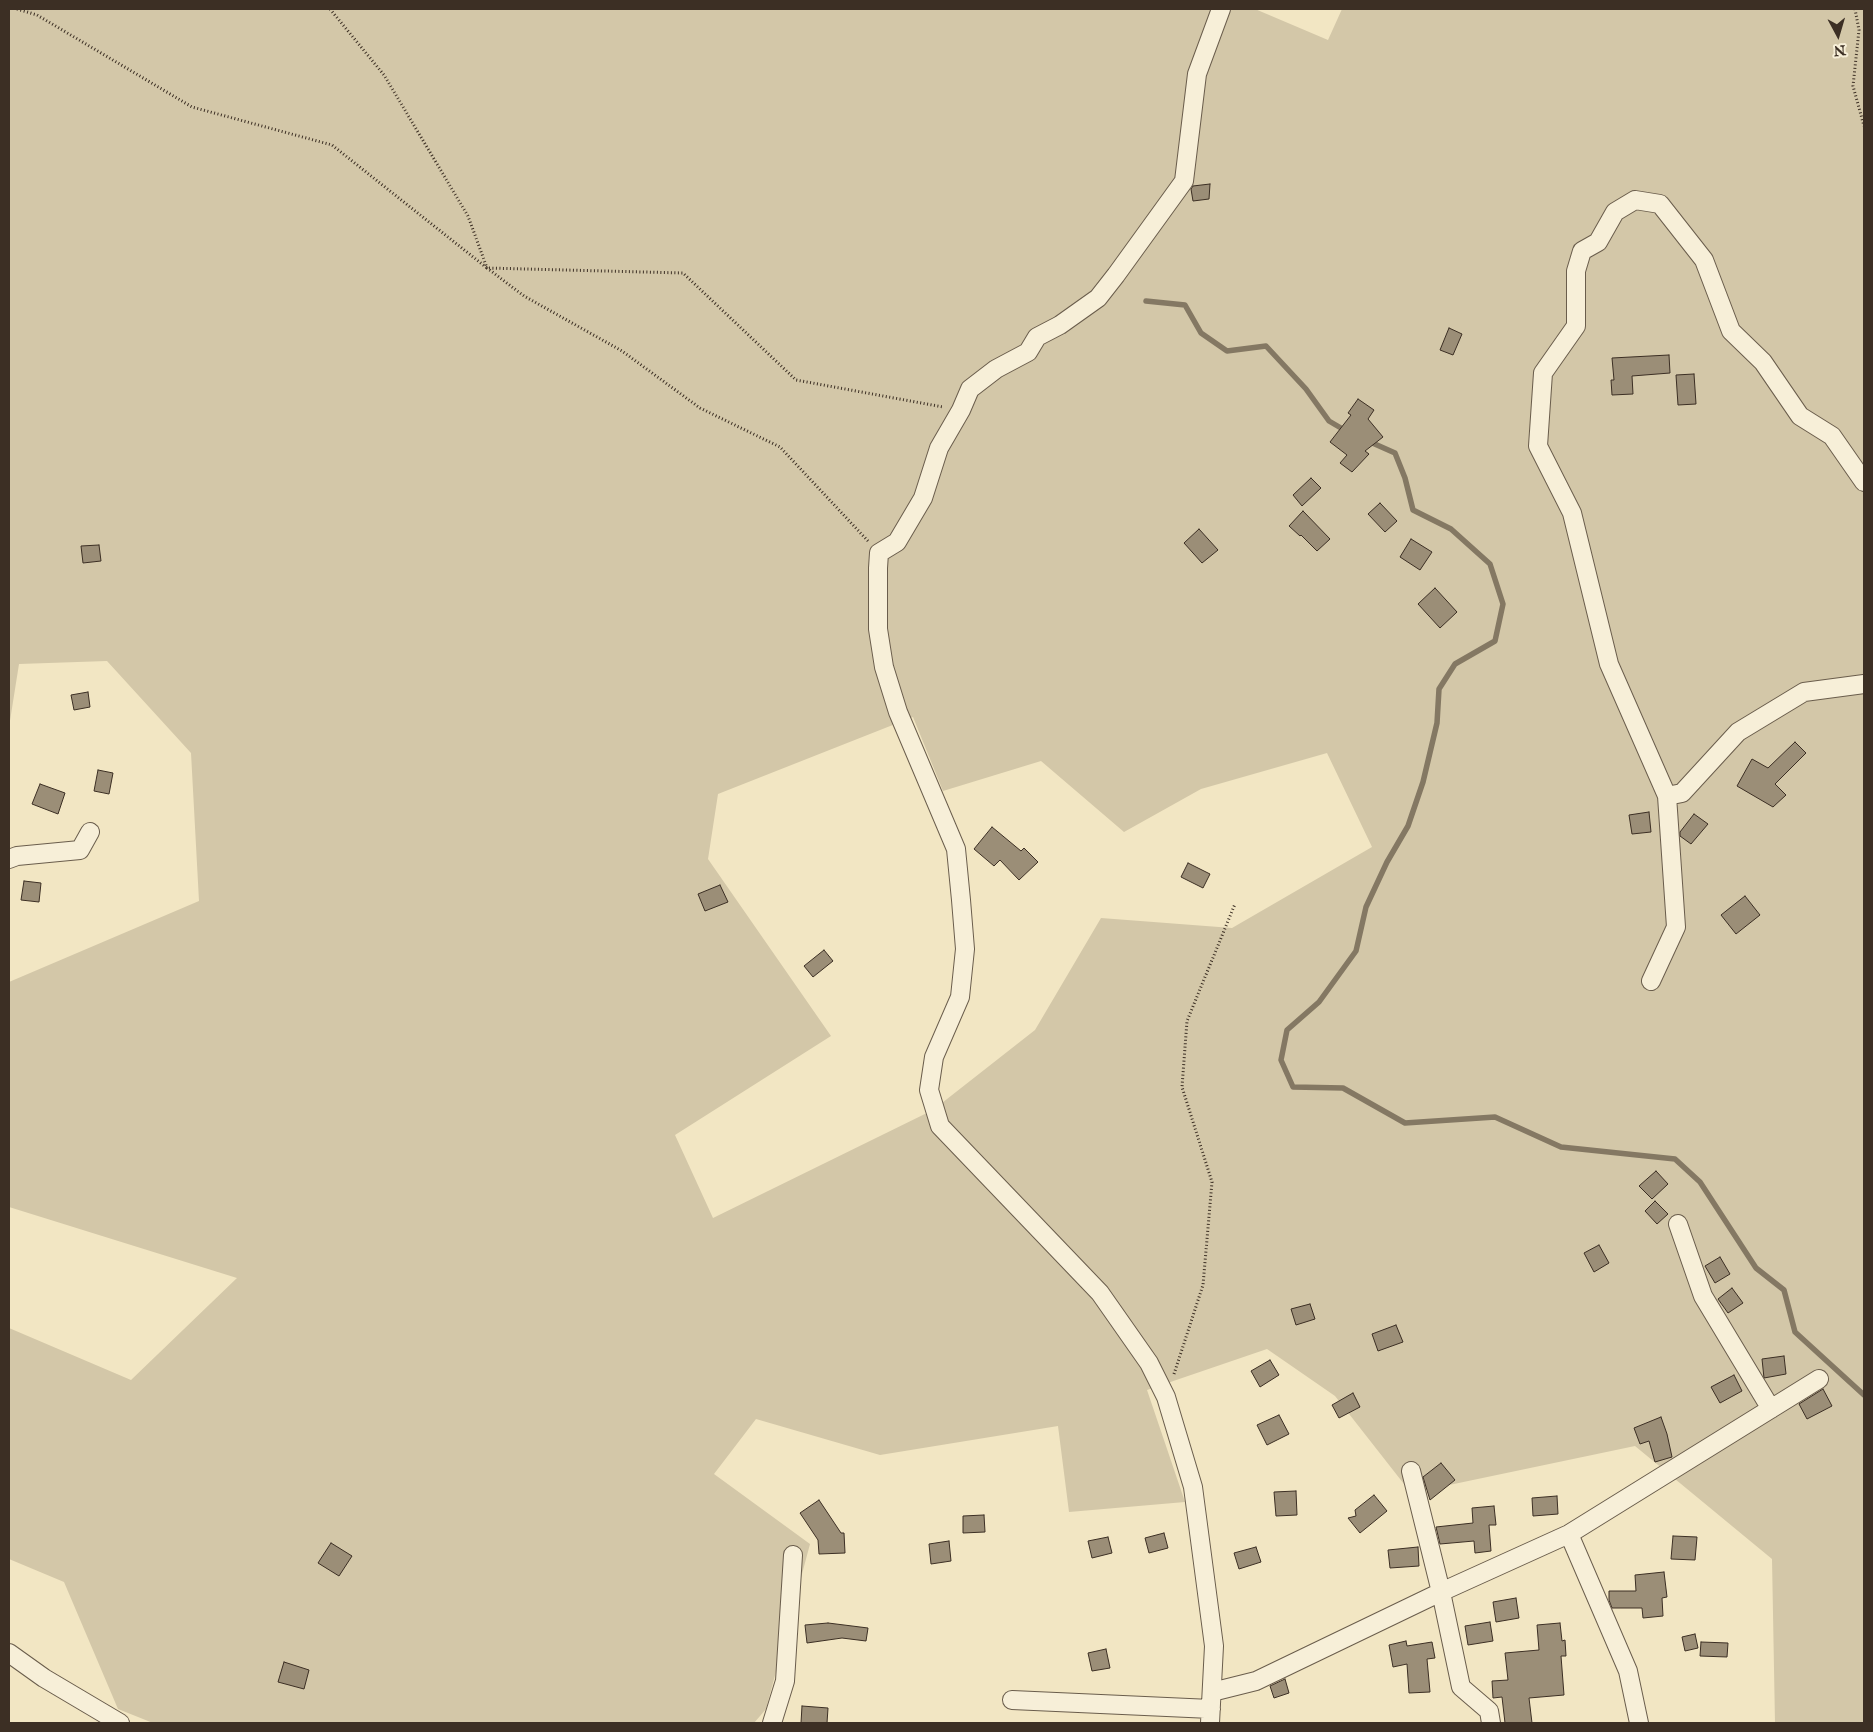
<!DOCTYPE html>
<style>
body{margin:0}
#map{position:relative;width:1873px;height:1732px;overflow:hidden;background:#f2e6c3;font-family:"IM FELL English",serif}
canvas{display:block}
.frame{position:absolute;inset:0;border:10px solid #3c2f24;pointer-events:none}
.north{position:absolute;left:1813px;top:10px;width:50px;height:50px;-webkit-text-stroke:4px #f7efd8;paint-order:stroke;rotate:174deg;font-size:14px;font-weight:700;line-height:20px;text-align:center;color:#3c2f24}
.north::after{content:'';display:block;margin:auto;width:18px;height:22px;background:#3c2f24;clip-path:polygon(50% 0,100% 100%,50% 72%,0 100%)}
</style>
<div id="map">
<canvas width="1873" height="1732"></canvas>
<div class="frame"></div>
<div class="north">N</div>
</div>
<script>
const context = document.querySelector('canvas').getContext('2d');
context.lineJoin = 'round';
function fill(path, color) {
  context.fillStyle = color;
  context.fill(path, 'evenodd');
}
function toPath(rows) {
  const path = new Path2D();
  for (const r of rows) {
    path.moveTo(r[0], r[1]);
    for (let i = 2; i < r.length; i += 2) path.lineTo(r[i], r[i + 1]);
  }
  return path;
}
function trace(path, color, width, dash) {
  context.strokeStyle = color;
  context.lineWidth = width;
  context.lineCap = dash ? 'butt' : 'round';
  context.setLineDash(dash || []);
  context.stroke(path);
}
const green = toPath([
 [9,9,1255,9,1328,40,1342,9,1864,9,1864,1723,1775,1723,1772,1559,1635,1446,1411,1493,1335,1396,1267,1349,1147,1390,1185,1502,1069,1512,1058,1426,880,1455,756,1419,714,1474,810,1544,766,1709,754,1723,153,1723,118,1709,64,1582,9,1559,9,1328,131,1380,237,1278,9,1207,9,982,199,901,191,753,107,661,19,664,9,727],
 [913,717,943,791,1041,761,1124,832,1201,789,1327,753,1372,847,1232,928,1101,918,1035,1030,933,1110,713,1218,675,1135,831,1036,708,859,718,794]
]);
const stream = toPath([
 [1146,301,1185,305,1201,333,1227,351,1266,346,1306,389,1329,421,1346,431],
 [1368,441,1395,453,1405,478,1413,510,1451,529,1490,564,1503,604,1495,641,1455,664,1439,689,1437,723,1423,782,1408,826,1387,862,1366,907,1356,951,1319,1002,1287,1030,1281,1060,1293,1087,1343,1088,1405,1123,1495,1117,1561,1147,1675,1159,1700,1182,1756,1268,1784,1290,1795,1332,1864,1395]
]);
const building = toPath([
 [1210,184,1209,199,1193,201,1191,189,1193,186,1210,184],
 [1449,328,1462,334,1453,355,1440,350,1449,328],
 [1669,355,1670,373,1632,376,1633,394,1612,395,1611,380,1614,380,1612,358,1669,355],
 [1694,374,1696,404,1678,405,1676,375,1694,374],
 [1358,399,1374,410,1368,419,1383,437,1365,451,1369,454,1352,472,1340,463,1347,455,1330,442,1351,415,1348,413,1358,399],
 [1311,478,1321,488,1302,506,1293,495,1311,478],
 [1380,503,1397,521,1385,532,1368,514,1380,503],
 [1303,511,1330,539,1317,551,1301,535,1300,536,1289,526,1303,511],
 [1199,529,1218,550,1202,563,1184,543,1199,529],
 [1411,539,1432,552,1420,570,1400,557,1411,539],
 [99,545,101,561,83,563,81,546,99,545],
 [1435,588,1457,612,1440,628,1418,604,1435,588],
 [88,692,90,707,74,710,71,695,88,692],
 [1795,742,1806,753,1775,784,1786,795,1773,807,1737,786,1752,759,1768,768,1795,742],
 [98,770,113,773,109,794,94,791,98,770],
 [40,784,65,793,58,814,32,804,40,784],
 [1649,812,1651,832,1632,834,1629,815,1649,812],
 [1694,814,1708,824,1691,844,1680,836,1680,832,1694,814],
 [992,827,1021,851,1024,848,1038,862,1019,880,1000,860,994,866,974,849,992,827],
 [1188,863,1210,874,1203,888,1181,877,1188,863],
 [24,881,41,883,39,902,21,900,24,881],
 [720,885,728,902,705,911,698,894,720,885],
 [1745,896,1760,915,1736,934,1721,915,1745,896],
 [824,950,833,961,813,977,804,966,824,950],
 [1656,1171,1668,1184,1652,1199,1639,1186,1656,1171],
 [1655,1201,1668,1214,1657,1224,1645,1211,1655,1201],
 [1599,1245,1609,1263,1594,1272,1584,1253,1599,1245],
 [1720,1257,1730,1274,1715,1283,1705,1266,1720,1257],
 [1732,1288,1743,1303,1728,1313,1718,1299,1732,1288],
 [1310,1304,1315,1319,1296,1325,1291,1309,1310,1304],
 [1396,1325,1403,1342,1378,1351,1372,1334,1396,1325],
 [1784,1356,1786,1374,1764,1378,1762,1359,1784,1356],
 [1270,1360,1279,1375,1260,1387,1251,1371,1270,1360],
 [1734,1375,1742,1391,1720,1403,1711,1387,1734,1375],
 [1823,1389,1832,1406,1807,1419,1799,1404,1823,1389],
 [1353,1393,1360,1407,1339,1418,1332,1405,1353,1393],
 [1279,1415,1289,1434,1267,1445,1257,1425,1279,1415],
 [1661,1417,1667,1434,1672,1457,1655,1462,1649,1441,1640,1444,1634,1428,1661,1417],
 [1441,1463,1455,1480,1430,1500,1423,1477,1441,1463],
 [1296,1491,1297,1515,1276,1516,1274,1492,1296,1491],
 [1374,1495,1387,1511,1360,1533,1348,1518,1356,1516,1355,1510,1374,1495],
 [1557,1496,1558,1514,1533,1516,1532,1498,1557,1496],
 [819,1500,841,1533,844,1533,845,1553,819,1554,818,1540,800,1513,819,1500],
 [1494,1506,1496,1525,1489,1525,1491,1551,1475,1553,1474,1541,1440,1544,1436,1527,1473,1523,1472,1508,1494,1506],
 [984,1515,985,1532,963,1533,963,1516,984,1515],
 [1164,1533,1168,1548,1149,1553,1145,1538,1164,1533],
 [1673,1536,1697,1537,1695,1560,1671,1559,1673,1536],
 [1108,1537,1112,1553,1092,1558,1088,1541,1108,1537],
 [949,1541,951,1561,931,1564,929,1544,949,1541],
 [331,1543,352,1556,339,1576,318,1563,331,1543],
 [1256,1547,1261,1562,1239,1569,1234,1553,1256,1547],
 [1418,1547,1419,1566,1390,1568,1388,1550,1418,1547],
 [1664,1572,1667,1597,1662,1598,1663,1616,1643,1618,1642,1608,1612,1608,1609,1600,1609,1591,1636,1591,1635,1575,1664,1572],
 [1516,1598,1519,1618,1496,1622,1493,1602,1516,1598],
 [1490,1622,1493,1641,1468,1645,1465,1626,1490,1622],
 [828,1623,868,1628,866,1641,842,1638,807,1643,805,1625,828,1623],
 [1560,1623,1562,1641,1565,1640,1566,1656,1561,1656,1564,1695,1529,1698,1532,1723,1505,1723,1502,1697,1493,1698,1492,1681,1508,1680,1505,1653,1539,1650,1537,1625,1560,1623],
 [1695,1634,1698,1648,1685,1651,1682,1637,1695,1634],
 [1406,1641,1407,1646,1432,1642,1435,1658,1427,1659,1430,1692,1409,1693,1407,1664,1393,1667,1389,1645,1406,1641],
 [1701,1642,1728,1643,1727,1657,1700,1656,1701,1642],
 [1106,1649,1110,1668,1092,1671,1088,1653,1106,1649],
 [284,1662,309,1670,304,1689,278,1682,284,1662],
 [1285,1679,1289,1693,1274,1698,1270,1686,1285,1679],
 [802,1706,828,1708,827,1723,801,1723,802,1706]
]);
const path = toPath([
 [17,9,37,15,192,107,332,145,487,268,683,273,796,380,943,407],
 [330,9,384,75,468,216,487,268,524,296,622,351,700,408,780,447,868,541],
 [1855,9,1859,30,1853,86,1864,126],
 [1174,1374,1203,1285,1212,1182,1182,1087,1187,1021,1235,904]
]);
const minor = toPath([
 [1667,796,1682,793,1738,732,1804,692,1864,684],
 [9,859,17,856,80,850,90,832],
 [1651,981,1676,927,1667,796,1609,664,1572,513,1538,446,1543,373,1576,326,1576,271,1582,251,1598,242,1615,212,1635,200,1660,204,1704,260,1731,331,1763,362,1800,416,1832,436,1864,482],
 [1678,1224,1703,1296,1771,1409],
 [1411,1471,1441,1592,1461,1687,1489,1711,1491,1723],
 [1569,1534,1628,1671,1639,1723],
 [9,1653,44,1678,120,1723],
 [1212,1692,1256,1681,1441,1592,1569,1534,1819,1379],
 [1012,1700,1211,1709],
 [772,1723,785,1681,793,1555],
 [1210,1723,1214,1646,1193,1487,1166,1397,1149,1363,1100,1293,940,1126,929,1090,934,1057,960,997,965,949,961,900,956,849,898,712,884,667,878,629,878,568,879,553,897,542,923,498,939,448,961,410,970,389,996,369,1028,352,1037,337,1060,325,1098,298,1116,275,1184,181,1197,74,1221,9]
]);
fill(green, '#d3c7a8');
trace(stream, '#847863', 5.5);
fill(building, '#9b8e77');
trace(building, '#3c2f24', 1);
trace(minor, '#6a5d4c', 20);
trace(path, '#3c2f24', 3, [1, 2.5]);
trace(minor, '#f7efd8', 18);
</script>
